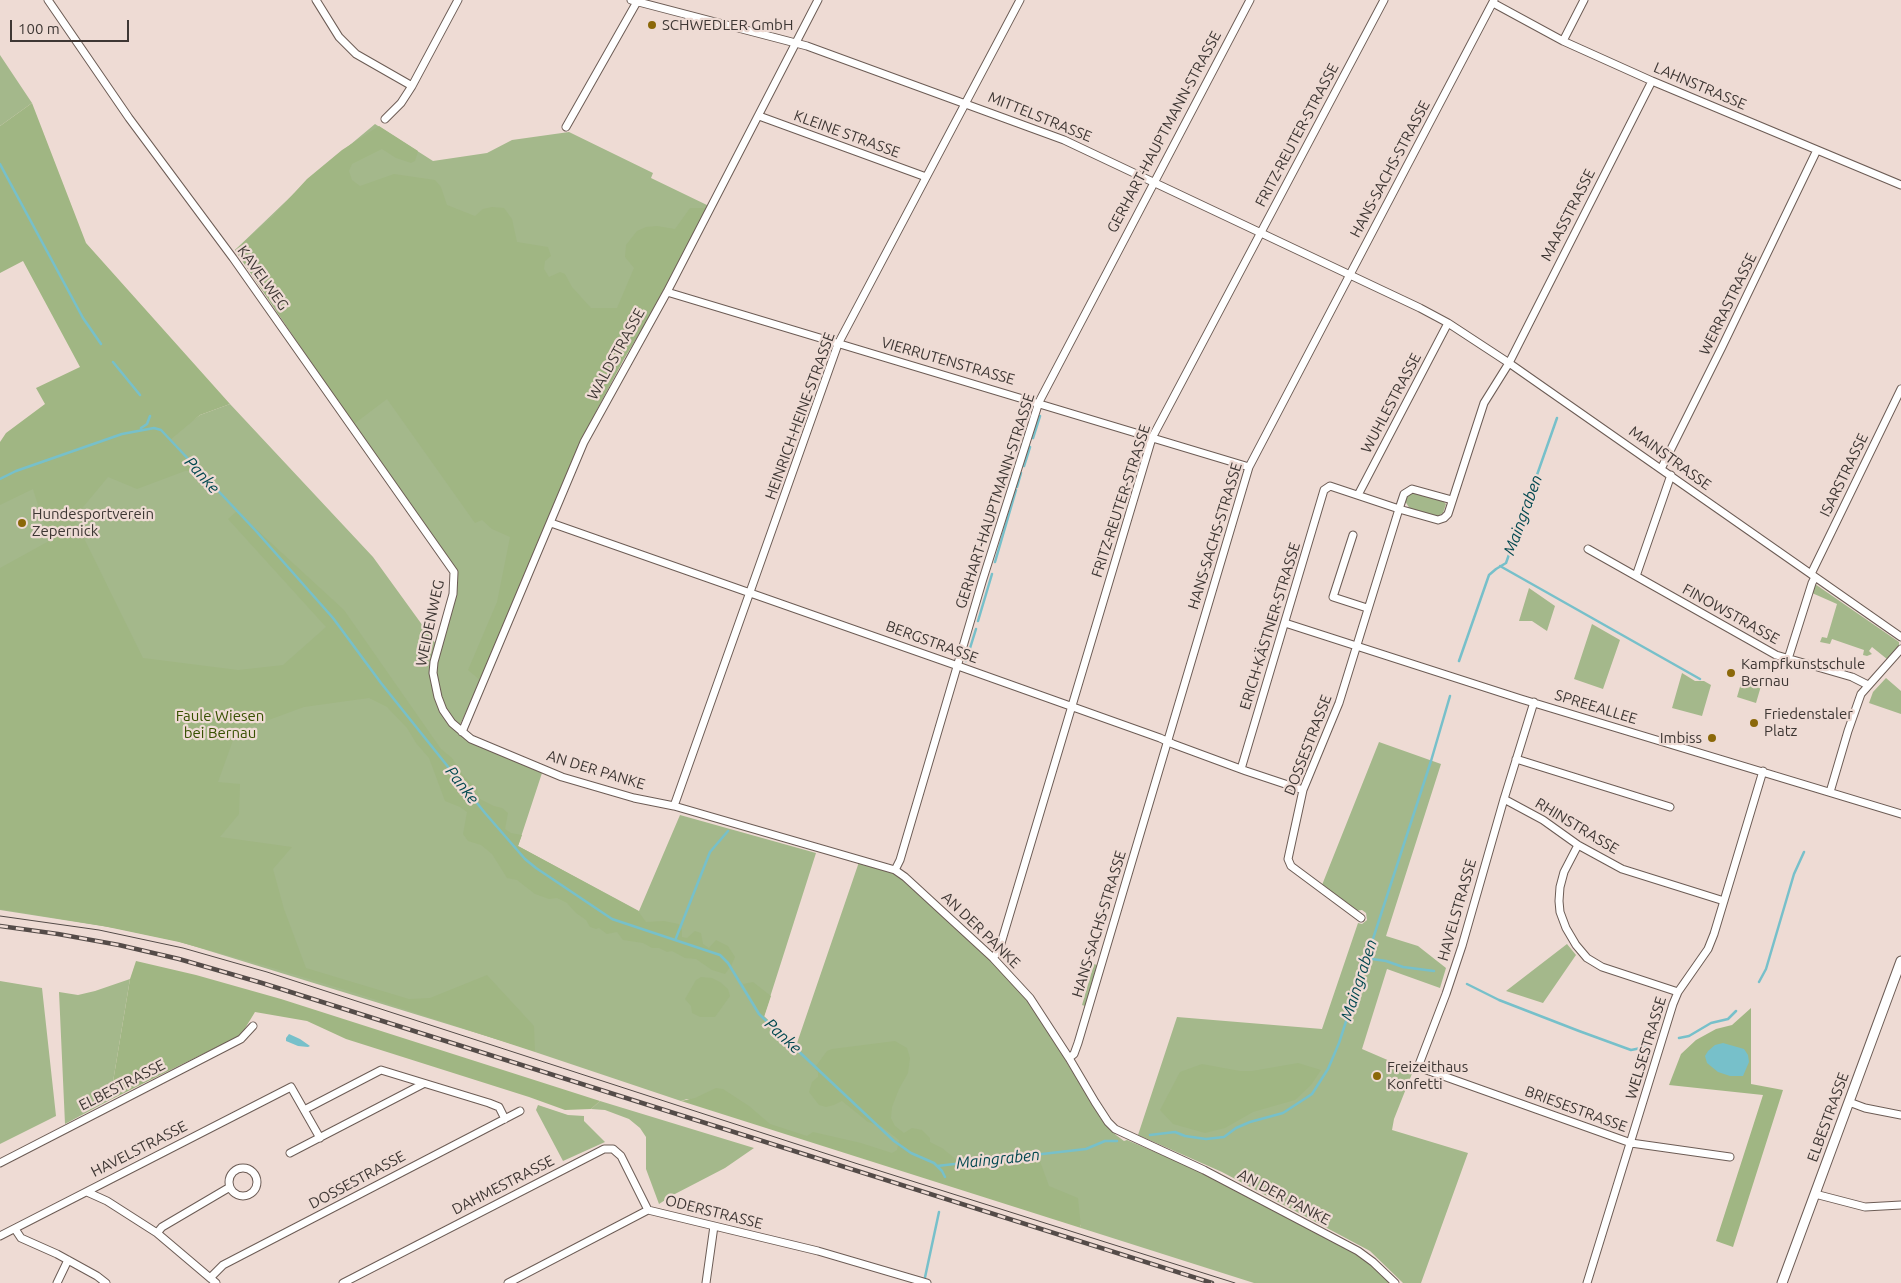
<!DOCTYPE html>
<meta charset="utf-8">
<style>
body{margin:0}
#map{position:relative;width:1901px;height:1283px;overflow:hidden;background:#eedbd4;font-family:Ubuntu,sans-serif}
canvas{display:block}
.scale{position:absolute;left:10px;top:20px;width:119px;height:22px;box-sizing:border-box;border:2px solid #3e3734;border-top:0;padding-left:6px;font-size:15px;line-height:18px;white-space:nowrap;color:#3e3734;-webkit-text-stroke:4px #eedbd4;paint-order:stroke}
</style>
<div id="map">
<canvas width="1901" height="1283"></canvas>
<div class="scale">100 m</div>
</div>
<script>
const context = document.querySelector('canvas').getContext('2d');
context.lineJoin = 'round';
function fill(path, color) {
  context.fillStyle = color;
  context.fill(path, 'evenodd');
}
function toPath(rows) {
  const path = new Path2D();
  for (const r of rows) {
    if (r.length === 3) {
      path.moveTo(r[0] + r[2], r[1]);
      path.arc(r[0], r[1], r[2], 0, 2 * Math.PI);
      continue;
    }
    path.moveTo(r[0], r[1]);
    for (let i = 2; i < r.length; i += 2) path.lineTo(r[i], r[i + 1]);
  }
  return path;
}
function trace(path, color, width, dash) {
  context.strokeStyle = color;
  context.lineWidth = width;
  context.lineCap = dash ? 'butt' : 'round';
  context.setLineDash(dash || []);
  context.stroke(path);
}
function label(font, color, halo, rows, align = 'center') {
  context.font = font + ' Ubuntu,sans-serif';
  context.lineWidth = 4.5;
  context.setLineDash([]);
  context.textBaseline = 'middle';
  context.strokeStyle = halo;
  context.fillStyle = color;
  for (const [text, x, y, turn = 0] of rows) {
    context.save();
    context.translate(x, y);
    context.rotate((+turn || 0) * Math.PI / 180);
    context.textAlign = isNaN(turn) ? turn : align;
    if (halo) context.strokeText(text, 0, 0);
    context.fillText(text, 0, 0);
    context.restore();
  }
}
const green = toPath([
 [0,55,32,103,0,126],
 [375,124,433,161,487,153,512,140,569,132,653,173,651,178,709,206,622,359,580,440,481,681,457,731,469,742,542,773,518,846,639,911,680,815,816,853,764,1016,796,1046,859,862,886,869,899,876,994,962,1026,999,1062,1051,1067,1063,1106,1124,1116,1135,1124,1141,1127,1140,1202,1172,1353,1252,1373,1266,1390,1283,1254,1283,1081,1228,1081,1225,687,1099,681,1101,535,1052,535,1051,177,941,115,928,0,910,0,501,193,420,200,415,230,404,373,557,436,644,441,647,456,593,457,572,349,419,235,250,308,180],
 [1413,492,1441,499,1446,504,1443,513,1438,516,1432,516,1410,509,1405,501,1408,494],
 [1815,584,1899,642,1899,646,1887,659,1872,647,1869,651,1872,654,1867,656,1863,655,1864,650,1832,639,1830,644,1820,642,1822,637,1827,638,1837,604,1812,593],
 [1529,588,1555,606,1547,631,1532,621,1519,621],
 [1592,624,1620,640,1603,689,1574,679],
 [1682,673,1695,681,1704,681,1711,685,1702,716,1672,708],
 [1886,678,1901,691,1901,714,1869,703,1873,692],
 [1742,680,1761,686,1756,703,1737,697],
 [1379,742,1441,764,1386,936,1418,946,1446,968,1440,988,1387,969,1362,1049,1413,1071,1394,1119,1392,1130,1468,1153,1421,1283,1403,1283,1370,1251,1222,1172,1138,1135,1177,1017,1322,1029,1358,923,1362,924,1367,920,1366,913,1362,910,1355,911,1322,885],
 [1567,944,1576,955,1543,1003,1506,991],
 [1094,964,1097,965,1085,1006,1082,1005],
 [130,979,110,1100,65,1124,59,992,78,995,95,991],
 [0,981,42,988,56,1116,0,1144],
 [600,1101,754,1148,725,1168,673,1195,659,1204,646,1169,646,1137,640,1128,629,1119,605,1110,591,1109],
 [538,1105,568,1115,584,1116,584,1121,605,1142,563,1161,536,1110]
]);
const forest = toPath([
 [32,103,86,243,230,404,200,415,170,440,197,471,185,471,137,489,108,477,74,518,143,658,238,670,283,665,326,627,228,519,236,512,257,530,344,610,441,749,452,758,463,775,477,789,480,799,494,806,502,808,508,813,505,829,511,833,522,835,518,846,638,911,646,922,664,921,679,924,682,930,682,937,687,938,695,931,701,933,703,944,709,948,716,940,728,946,735,957,731,966,725,974,712,970,696,959,685,958,672,951,667,952,659,948,652,948,643,943,623,940,617,932,607,934,599,928,596,929,590,927,586,920,576,913,567,903,557,898,549,899,535,894,517,880,507,878,492,854,481,845,468,841,463,834,467,812,460,807,445,801,429,758,416,743,407,728,387,707,369,698,304,707,236,732,218,782,240,784,239,814,220,837,292,847,273,869,284,909,306,968,409,999,430,998,487,975,534,1026,535,1052,355,993,263,965,179,942,103,926,0,909,0,568,49,541,33,489,0,505,0,442,6,433,45,404,36,388,80,367,23,261,0,273,0,126],
 [379,126,418,151,415,161,411,163,396,158,382,149,352,164,349,171,352,180,360,186,394,174,435,180,441,187,447,205,475,216,483,209,492,207,504,208,512,219,517,242,548,247,551,256,545,261,544,269,549,277,560,272,565,274,572,287,591,308,617,308,634,268,625,257,626,245,637,231,646,227,657,226,675,229,690,208,708,208,665,291,624,359,581,440,481,681,468,670,497,602,510,537,492,529,482,520,475,523,387,399,354,424,235,250,273,216,307,179,342,150],
 [136,961,196,975,281,999,600,1101,591,1109,565,1110,529,1097,346,1039,307,1021,255,1012,241,1035,110,1100,130,979],
 [701,977,712,978,720,982,728,989,730,996,715,1017,700,1017,692,1013,691,1006,685,999,696,980],
 [753,982,771,996,764,1017,760,1013,743,984],
 [1751,1008,1751,1084,1783,1090,1733,1247,1716,1241,1763,1095,1669,1085,1681,1054,1696,1040,1716,1029,1732,1025],
 [895,1041,907,1048,910,1058,908,1073,899,1089,892,1107,891,1118,895,1126,904,1133,912,1128,922,1130,930,1138,930,1142,942,1148,958,1161,1037,1153,1049,1186,1078,1198,1081,1228,681,1101,695,1098,716,1088,723,1089,749,1106,770,1124,807,1136,813,1132,861,1143,892,1153,897,1150,899,1140,882,1127,868,1122,842,1101,834,1105,826,1107,819,1105,809,1092,812,1082,818,1077,818,1072,815,1069,816,1066,827,1051,832,1049],
 [1298,1063,1321,1070,1311,1085,1295,1100,1253,1112,1225,1128,1205,1133,1173,1124,1160,1110,1180,1072,1202,1064,1240,1071,1252,1071]
]);
const water = toPath([
 [289,1034,300,1039,310,1046,308,1047,298,1046,286,1041,286,1038],
 [1723,1043,1744,1049,1748,1055,1749,1062,1743,1076,1730,1076,1718,1072,1707,1063,1705,1056,1708,1051,1715,1045]
]);
const stream = toPath([
 [0,164,83,318,101,344],
 [113,362,140,395],
 [141,428,147,424,150,416],
 [1033,438,1040,416],
 [1024,466,1030,447],
 [0,479,16,471,122,434,154,428,161,430,256,531,333,618,381,683,485,813,525,859,536,868,612,919,720,955,728,963,759,1014,894,1141,911,1153,934,1163,942,1171,945,1177],
 [1017,487,1021,473],
 [995,562,1016,490],
 [1500,566,1700,679],
 [978,621,992,574],
 [966,661,976,629],
 [1459,661,1489,575,1496,569,1506,563,1557,418],
 [676,938,710,852,728,831],
 [1365,962,1372,959,1386,961,1403,967,1434,971],
 [1759,982,1766,969,1794,874,1804,852],
 [1467,984,1499,1000,1579,1031,1631,1050,1646,1047],
 [1679,1038,1689,1036,1711,1023,1728,1019,1736,1011],
 [1150,1135,1175,1132,1185,1136,1206,1139,1224,1137,1236,1128,1250,1122,1283,1113,1312,1094,1328,1069,1339,1043,1431,761,1450,696],
 [937,1166,1086,1149,1105,1141,1117,1141],
 [924,1282,939,1212]
]);
const minor = toPath([
 [48,0,129,118,233,258,454,572,453,594,434,662,433,673,438,697,443,710,452,723,471,739,562,777,634,798,674,806,895,870,905,877,993,958,1030,998,1069,1058,1095,1102,1108,1122,1115,1129,1204,1170,1358,1251,1373,1262,1395,1283],
 [316,0,339,37,356,54,412,86],
 [631,0,807,46,1064,140,1420,308,1448,323,1509,363,1901,637],
 [1493,3,1563,41,1652,81,1901,185],
 [1563,41,1584,0],
 [759,116,926,177],
 [385,119,401,103,412,86,458,0],
 [566,127,638,0],
 [667,292,1249,467],
 [1661,469,1722,347,1817,150],
 [1358,495,1448,323],
 [551,523,958,666,1160,738,1173,744,1246,771,1303,790],
 [1353,535,1333,597,1367,608],
 [1588,549,1776,655,1852,677,1868,685],
 [1811,574,1901,389],
 [1636,576,1671,475],
 [1285,623,1521,699,1901,814],
 [1788,659,1812,583,1815,577],
 [1534,702,1504,799,1462,946,1446,994,1418,1067,1631,1143,1730,1157],
 [462,732,584,442,667,292,818,0],
 [1516,759,1670,807],
 [1241,769,1324,490,1330,486,1399,509,1404,494,1412,489,1452,500],
 [1830,792,1848,731,1861,694,1901,649],
 [1504,799,1543,820,1578,845,1622,869,1724,901],
 [674,806,838,344,1020,0],
 [1578,845,1564,872,1560,887,1559,901,1560,912,1566,928,1576,945,1587,958,1602,967,1678,992],
 [895,870,900,860,982,582,1039,402,1250,0],
 [1361,918,1291,866,1288,859,1303,790,1339,703,1399,509,1438,520,1444,518,1448,514,1484,403,1509,363,1652,81],
 [993,958,999,950,1152,438,1384,0],
 [1069,1058,1074,1054,1078,1043,1249,467,1494,0],
 [1849,1102,1865,1108,1901,1115],
 [304,1110,381,1070,489,1103,499,1107,505,1119],
 [290,1153,423,1084],
 [0,1163,241,1039,253,1026],
 [243,1182,14],
 [87,1192,107,1201,157,1233,216,1283],
 [1815,1194,1865,1207,1901,1205],
 [15,1229,21,1238,57,1254,97,1276,106,1283],
 [157,1233,162,1227,230,1187],
 [0,1236,291,1087,320,1138],
 [210,1278,223,1265,520,1111],
 [57,1283,68,1260],
 [343,1283,604,1149,613,1149,621,1156,648,1210],
 [508,1283,648,1210,818,1251,927,1283],
 [706,1283,714,1226],
 [1587,1283,1673,1004,1678,992,1708,949,1714,934,1763,771]
]);
const tertiary = toPath([
 [1782,1283,1901,961]
]);
const tram = toPath([
 [0,916,99,930,183,948,267,972,858,1164,1235,1283]
]);
const rail = toPath([
 [0,926,58,934,119,945,179,959,262,983,1212,1283]
]);
const markers = [
 [652,25,5,"#8b6809"],
 [22,523,5,"#8b6809"],
 [1731,673,5,"#8b6809"],
 [1754,723,5,"#8b6809"],
 [1712,738,5,"#8b6809"],
 [1377,1076,5,"#8b6809"]
];
const poiNames = [
 ["SCHWEDLER GmbH",662,25],
 ["Hundesportverein",32,514],
 ["Zepernick",32,531],
 ["Kampfkunstschule",1741,664],
 ["Bernau",1741,681],
 ["Friedenstaler",1764,714],
 ["Platz",1764,731],
 ["Imbiss",1702,738,"right"],
 ["Freizeithaus",1387,1067],
 ["Konfetti",1387,1084]
];
const streetNames = [
 ["LAHNSTRASSE",1700,86,23],
 ["MITTELSTRASSE",1040,117,22],
 ["GERHART-HAUPTMANN-STRASSE",1164,132,-62],
 ["KLEINE STRASSE",847,134,20],
 ["FRITZ-REUTER-STRASSE",1297,135,-62],
 ["HANS-SACHS-STRASSE",1390,169,-62],
 ["MAASSTRASSE",1568,215,-63],
 ["KAVELWEG",263,278,54],
 ["WERRASTRASSE",1728,304,-64],
 ["WALDSTRASSE",616,354,-61],
 ["VIERRUTENSTRASSE",948,361,16],
 ["WUHLESTRASSE",1391,403,-62],
 ["HEINRICH-HEINE-STRASSE",800,416,-70],
 ["MAINSTRASSE",1670,458,36],
 ["ISARSTRASSE",1844,475,-64],
 ["GERHART-HAUPTMANN-STRASSE",995,501,-72],
 ["FRITZ-REUTER-STRASSE",1121,501,-72],
 ["HANS-SACHS-STRASSE",1215,536,-73],
 ["FINOWSTRASSE",1731,614,29],
 ["WEIDENWEG",430,623,-78],
 ["ERICH-KÄSTNER-STRASSE",1270,626,-73],
 ["BERGSTRASSE",932,642,20],
 ["SPREEALLEE",1596,707,17],
 ["DOSSESTRASSE",1308,745,-69],
 ["AN DER PANKE",596,770,17],
 ["RHINSTRASSE",1577,826,31],
 ["HAVELSTRASSE",1457,910,-74],
 ["HANS-SACHS-STRASSE",1099,924,-73],
 ["AN DER PANKE",981,930,44],
 ["WELSESTRASSE",1646,1048,-73],
 ["ELBESTRASSE",122,1085,-27],
 ["BRIESESTRASSE",1576,1109,20],
 ["ELBESTRASSE",1828,1117,-70],
 ["HAVELSTRASSE",139,1149,-27],
 ["DOSSESTRASSE",357,1180,-28],
 ["DAHMESTRASSE",503,1185,-27],
 ["AN DER PANKE",1284,1197,28],
 ["ODERSTRASSE",714,1212,14]
];
const parkNames = [
 ["Faule Wiesen",220,716],
 ["bei Bernau",220,733]
];
const waterNames = [
 ["Panke",202,475,48],
 ["Maingraben",1523,515,-70],
 ["Panke",462,785,52],
 ["Maingraben",1359,980,-72],
 ["Panke",783,1036,43],
 ["Maingraben",998,1159,-6]
];
fill(green, '#a4b88b');
fill(forest, '#a0b683');
fill(water, '#77c0ca');
trace(stream, '#77c0ca', 2.5);
trace(minor, '#6c5c55', 9);
trace(tertiary, '#6c5c55', 11);
trace(minor, '#fff', 7);
trace(tertiary, '#fff', 9);
trace(tram, '#544b48', 1);
trace(rail, '#544b48', 4.5);
trace(rail, '#eedbd4', 2.5, [8]);
for (const [x, y, r, color] of markers) {
  const dot = new Path2D();
  dot.arc(x, y, r, 0, 2 * Math.PI);
  context.fillStyle = color;
  context.fill(dot);
  trace(dot, '#eedbd4', 2);
}
label('15px', '#3e3734', '#eedbd4', poiNames, 'left');
label('15px', '#3e3734', '#eedbd4', streetNames);
label('15px', '#375000', '#eedbd4', parkNames);
label('italic 16px', '#024850', '#eedbd4', waterNames);
</script>
